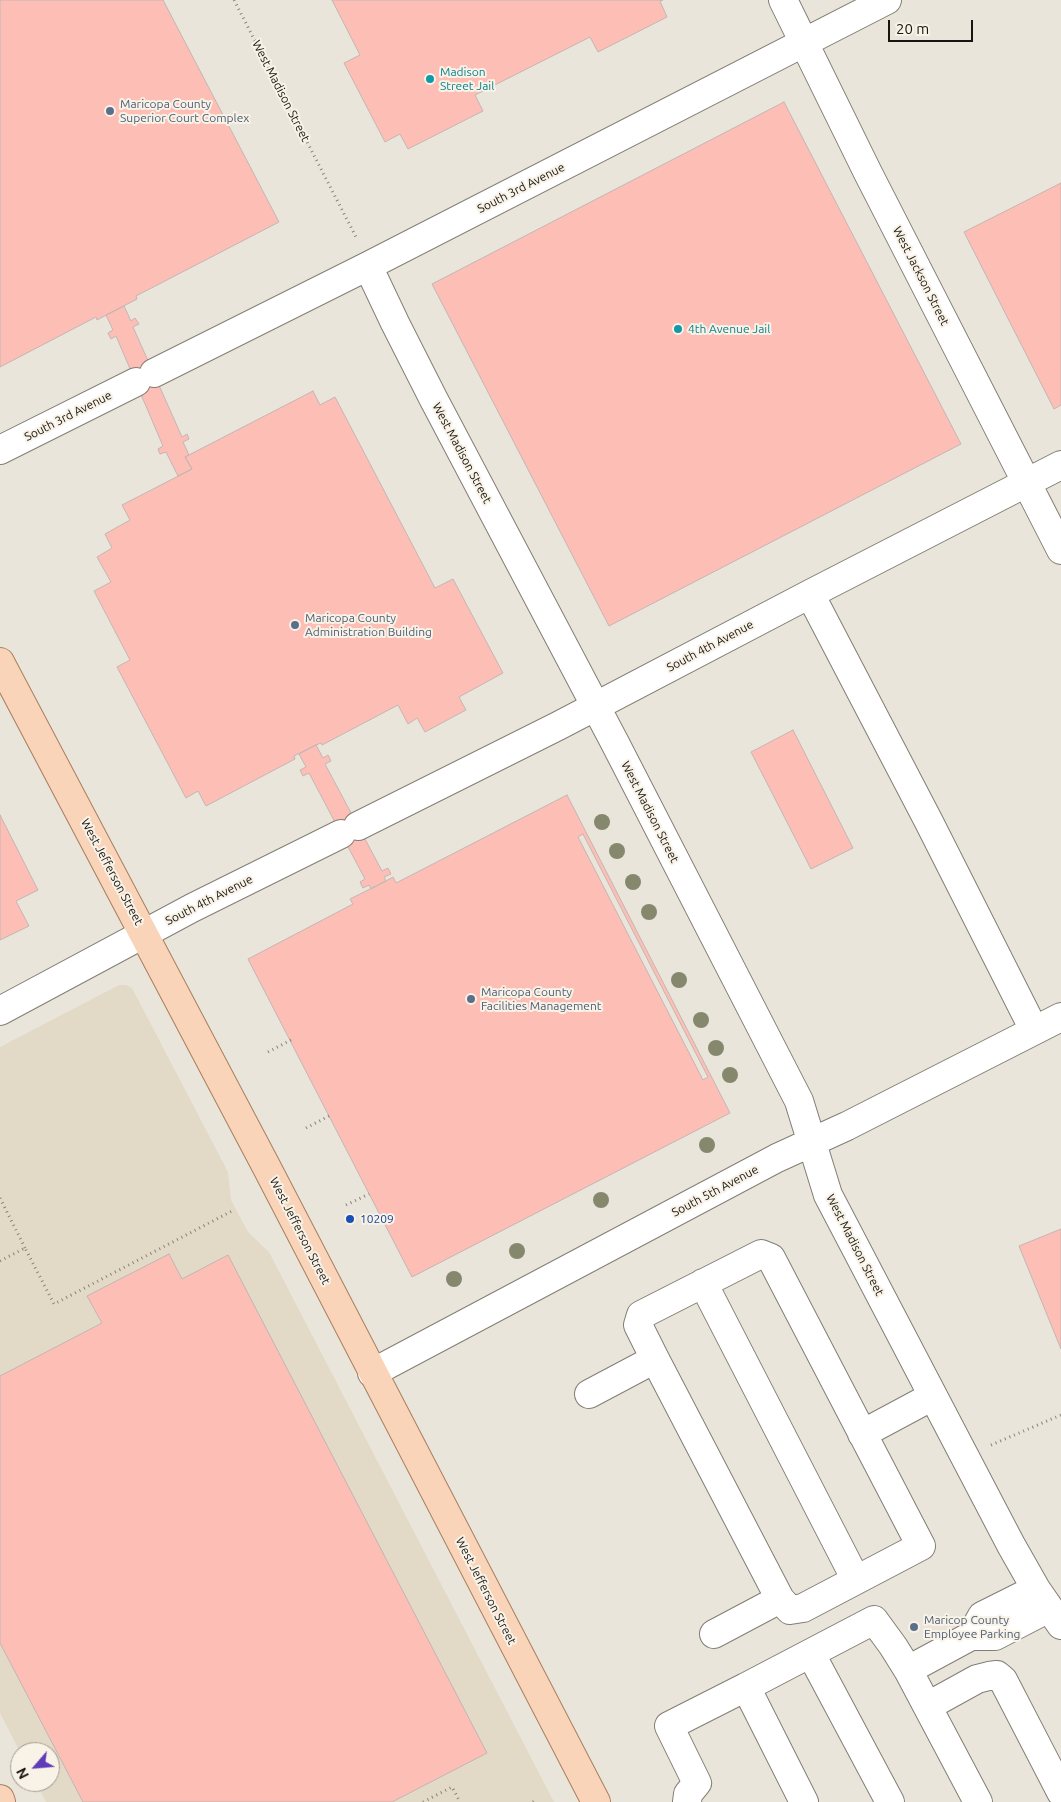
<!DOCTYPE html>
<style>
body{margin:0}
#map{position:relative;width:1061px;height:1802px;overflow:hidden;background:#eae5da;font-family:Ubuntu,sans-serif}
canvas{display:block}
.north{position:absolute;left:10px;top:1742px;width:50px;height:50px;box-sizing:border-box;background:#f8f2e7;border:1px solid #9e9a92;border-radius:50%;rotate:243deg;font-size:14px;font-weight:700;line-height:20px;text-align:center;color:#181612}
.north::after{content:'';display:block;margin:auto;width:18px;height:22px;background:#603db6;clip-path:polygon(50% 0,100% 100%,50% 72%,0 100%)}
.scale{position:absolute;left:888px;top:20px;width:85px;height:22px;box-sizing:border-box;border:2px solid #181612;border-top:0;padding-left:6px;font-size:15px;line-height:18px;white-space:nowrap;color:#181612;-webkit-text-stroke:4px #f8f2e7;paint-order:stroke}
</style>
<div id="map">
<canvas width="1061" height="1802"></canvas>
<div class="north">N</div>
<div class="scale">20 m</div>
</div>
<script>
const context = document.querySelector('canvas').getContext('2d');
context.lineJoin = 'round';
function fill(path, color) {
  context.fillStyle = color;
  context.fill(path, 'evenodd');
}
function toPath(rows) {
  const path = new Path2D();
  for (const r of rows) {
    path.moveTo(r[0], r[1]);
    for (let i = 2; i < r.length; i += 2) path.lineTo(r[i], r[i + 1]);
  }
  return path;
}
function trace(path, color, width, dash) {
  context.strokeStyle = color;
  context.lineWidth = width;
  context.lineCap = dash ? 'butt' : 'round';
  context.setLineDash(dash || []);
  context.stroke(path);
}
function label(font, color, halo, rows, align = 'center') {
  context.font = font + ' Ubuntu,sans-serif';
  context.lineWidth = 4;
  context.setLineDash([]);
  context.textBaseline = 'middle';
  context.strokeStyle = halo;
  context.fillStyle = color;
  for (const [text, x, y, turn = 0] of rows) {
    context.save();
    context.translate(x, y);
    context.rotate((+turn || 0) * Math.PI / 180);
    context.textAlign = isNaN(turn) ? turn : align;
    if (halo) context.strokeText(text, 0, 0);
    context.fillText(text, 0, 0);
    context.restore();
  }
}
const built = toPath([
 [119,985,126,985,132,988,228,1172,231,1200,248,1232,269,1252,554,1802,46,1802,36,1782,50,1782,50,1752,20,1752,0,1713,0,1047]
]);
const building = toPath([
 [0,0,163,0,279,222,136,296,137,299,97,320,96,317,0,367,0,0],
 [332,0,663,0,660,1,667,17,598,52,590,37,475,95,483,111,408,149,400,134,385,142,344,63,360,55,332,0],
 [784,102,961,444,609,626,432,284,784,102],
 [1061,183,1061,405,1054,409,964,232,1061,183],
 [124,306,131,321,135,318,139,324,133,327,182,437,187,434,189,439,183,442,189,455,185,457,192,469,178,476,166,452,160,454,158,449,163,446,116,336,111,339,108,333,113,330,106,315,124,306],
 [313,391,320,405,335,397,435,588,453,579,503,673,459,697,466,710,425,732,417,718,408,724,398,705,322,745,321,743,316,745,294,756,295,759,206,806,198,791,186,798,117,667,130,660,94,591,111,582,97,557,112,548,105,534,130,520,122,505,192,469,185,457,313,391],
 [793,730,853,848,811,869,751,752,793,730],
 [316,745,323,758,328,755,331,761,325,764,382,871,388,868,391,874,384,877,386,881,371,889,369,885,363,888,360,882,365,879,309,773,303,776,300,770,306,767,299,754,316,745],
 [567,795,730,1113,412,1277,248,959,353,904,350,899,386,881,393,877,396,883,567,795],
 [0,815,38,890,16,901,29,926,0,940,0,815],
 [583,834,708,1077,703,1080,578,837,583,834],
 [1061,1229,1061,1349,1019,1246,1061,1229],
 [169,1254,182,1279,228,1255,487,1753,392,1802,83,1802,0,1643,0,1376,102,1323,87,1296,169,1254]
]);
const path = toPath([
 [234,0,357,239],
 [268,1052,291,1040],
 [306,1128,329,1116],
 [0,1198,25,1248],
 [346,1205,369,1194],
 [0,1261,25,1248,54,1304,232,1211],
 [991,1445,1061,1415],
 [423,1802,452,1787,460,1802],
 [533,1802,536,1800]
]);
const minor = toPath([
 [783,0,868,173,1061,550],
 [368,266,395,323,433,398,615,743,799,1101,828,1195,1011,1545,1036,1589,1061,1625],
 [154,373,368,266,887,0],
 [0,450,136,382],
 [810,594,929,822,1034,1030],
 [358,826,558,726,810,594,1061,465],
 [0,1011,192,908,341,834],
 [703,1283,856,1580],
 [372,1373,777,1158,847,1126,1061,1017],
 [589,1394,655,1359,638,1325,641,1315,761,1254,771,1258,921,1546,803,1608,790,1610,780,1599,655,1359],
 [862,1434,933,1396],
 [1036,1589,982,1616,971,1636,995,1636,1049,1608],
 [714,1634,780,1599],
 [811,1654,890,1802],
 [908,1670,978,1802],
 [928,1706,977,1679,989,1676,997,1675,1003,1680,1061,1792],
 [687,1802,688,1794,697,1783,669,1726,746,1687],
 [804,1802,746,1687,874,1620,893,1646,908,1670,971,1636]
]);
const major = toPath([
 [0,662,266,1166,596,1802],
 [0,1799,1,1802]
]);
const trees = [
 [602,822],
 [617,851],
 [633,882],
 [649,912],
 [679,980],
 [701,1020],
 [716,1048],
 [730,1075],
 [707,1145],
 [601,1200],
 [517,1251],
 [454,1279]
];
const markers = [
 [430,79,5,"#0f9aa8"],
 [110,111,5,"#5c6f8a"],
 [678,329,5,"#0f9aa8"],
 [295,625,5,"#5c6f8a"],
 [471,999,5,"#5c6f8a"],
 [350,1219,5,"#1a4fb4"],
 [914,1627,5,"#5c6f8a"]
];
const cultureNames = [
 ["Madison",440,72],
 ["Street Jail",440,86],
 ["4th Avenue Jail",688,329]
];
const streetNames = [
 ["West Madison Street",281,91,63],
 ["South 3rd Avenue",521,188,-27],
 ["West Jackson Street",921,276,63],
 ["South 3rd Avenue",68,416,-27],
 ["West Madison Street",462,453,62],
 ["South 4th Avenue",710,646,-28],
 ["West Madison Street",650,812,63],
 ["West Jefferson Street",112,872,62],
 ["South 4th Avenue",209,900,-27],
 ["South 5th Avenue",715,1191,-28],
 ["West Jefferson Street",300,1231,63],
 ["West Madison Street",855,1245,63],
 ["West Jefferson Street",486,1591,63]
];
const serviceNames = [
 ["Maricopa County",120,104],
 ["Superior Court Complex",120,118],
 ["Maricopa County",305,618],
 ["Administration Building",305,632],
 ["Maricopa County",481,992],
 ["Facilities Management",481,1006],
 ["Maricop County",924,1620],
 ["Employee Parking",924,1634]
];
const transitNames = [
 ["10209",360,1219]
];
fill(built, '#e2dac7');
fill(building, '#fdbeb5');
trace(building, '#c3b5b3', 1);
trace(minor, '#837e74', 30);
trace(major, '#a87f5f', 30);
trace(path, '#87847c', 3, [1, 4]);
trace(minor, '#fff', 28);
trace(major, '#f9d4b8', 28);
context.fillStyle = '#86886d';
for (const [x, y] of trees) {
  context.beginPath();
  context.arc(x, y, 8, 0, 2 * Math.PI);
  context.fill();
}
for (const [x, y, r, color] of markers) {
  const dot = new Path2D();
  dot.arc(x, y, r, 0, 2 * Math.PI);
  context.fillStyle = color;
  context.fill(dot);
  trace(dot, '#f8f2e7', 2);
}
label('12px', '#0d838f', '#f8f2e7', cultureNames, 'left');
label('12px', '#181612', '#f8f2e7', streetNames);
label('12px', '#4e5e75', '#f8f2e7', serviceNames, 'left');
label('12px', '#164399', '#f8f2e7', transitNames, 'left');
</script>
